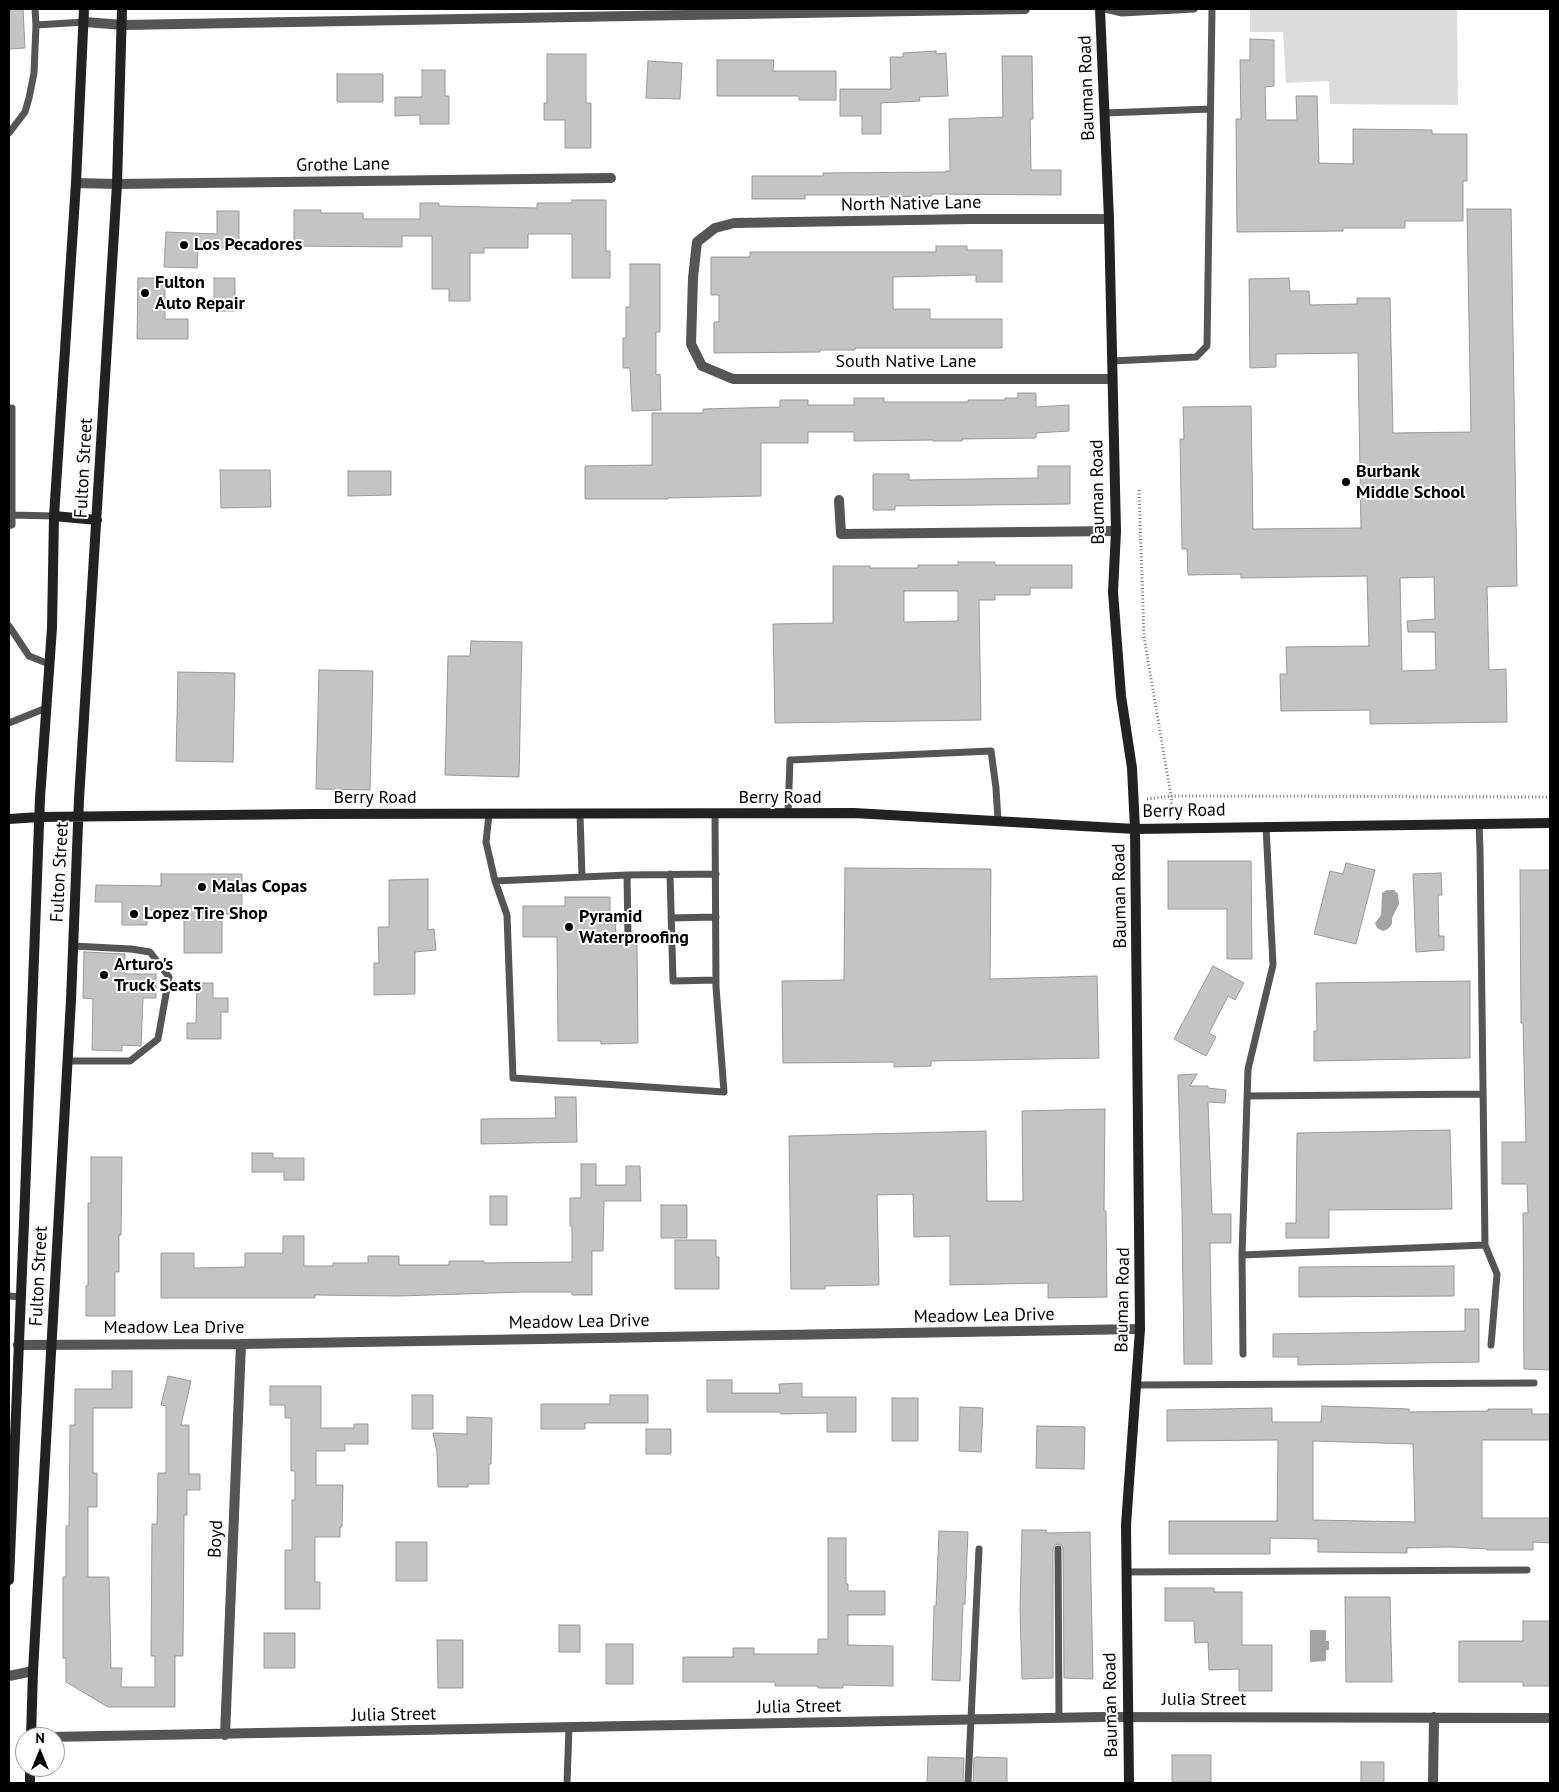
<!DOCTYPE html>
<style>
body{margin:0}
#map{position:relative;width:1559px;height:1792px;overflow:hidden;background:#fff;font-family:"PT Sans",sans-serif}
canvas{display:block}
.frame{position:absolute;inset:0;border:10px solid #000;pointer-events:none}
.north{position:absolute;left:15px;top:1727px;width:50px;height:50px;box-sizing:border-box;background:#fff;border:1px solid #999;border-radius:50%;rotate:0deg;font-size:14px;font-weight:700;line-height:20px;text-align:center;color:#000}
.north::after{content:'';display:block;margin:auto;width:18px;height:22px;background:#000;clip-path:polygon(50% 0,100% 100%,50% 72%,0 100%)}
</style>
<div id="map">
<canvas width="1559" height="1792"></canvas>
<div class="frame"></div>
<div class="north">N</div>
</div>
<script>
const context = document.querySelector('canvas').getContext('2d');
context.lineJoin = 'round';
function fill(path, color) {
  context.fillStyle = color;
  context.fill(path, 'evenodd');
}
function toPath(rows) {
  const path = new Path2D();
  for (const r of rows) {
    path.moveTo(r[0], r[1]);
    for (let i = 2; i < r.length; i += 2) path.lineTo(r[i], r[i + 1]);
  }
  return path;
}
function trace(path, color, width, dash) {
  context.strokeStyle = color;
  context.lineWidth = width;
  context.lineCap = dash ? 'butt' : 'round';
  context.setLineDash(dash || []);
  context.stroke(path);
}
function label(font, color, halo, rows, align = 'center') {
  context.font = font + ' "PT Sans",sans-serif';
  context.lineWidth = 4;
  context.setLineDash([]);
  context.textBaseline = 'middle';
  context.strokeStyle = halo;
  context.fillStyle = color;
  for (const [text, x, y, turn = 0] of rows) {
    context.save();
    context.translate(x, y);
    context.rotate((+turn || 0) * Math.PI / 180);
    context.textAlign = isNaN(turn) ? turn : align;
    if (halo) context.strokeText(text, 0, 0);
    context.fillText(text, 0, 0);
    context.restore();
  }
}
const green = toPath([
 [1250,9,1457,9,1458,105,1330,104,1329,81,1286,83,1283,32,1250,32]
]);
const water = toPath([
 [1387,890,1394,890,1398,894,1399,904,1392,918,1392,924,1388,929,1383,931,1377,928,1375,923,1381,915,1382,893],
 [1310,1630,1326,1630,1326,1641,1329,1641,1329,1650,1326,1650,1326,1661,1310,1662]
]);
const building = toPath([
 [9,9,23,9,25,48,9,49,9,9],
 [1250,39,1274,40,1274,86,1265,87,1266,120,1297,120,1296,96,1317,96,1319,163,1353,164,1353,129,1432,130,1432,134,1467,134,1467,181,1463,181,1463,221,1405,221,1405,228,1343,228,1343,231,1237,232,1236,119,1241,119,1240,60,1250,60,1250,39],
 [936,51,936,54,946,53,948,96,919,97,920,101,881,103,881,134,862,134,862,116,840,116,840,89,891,89,890,57,903,57,903,53,936,51],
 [547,54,586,54,586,103,591,103,591,148,565,148,565,120,544,120,544,103,547,103,547,54],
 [1002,56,1032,56,1033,119,1030,119,1031,170,1061,170,1061,195,932,194,932,196,879,197,879,195,805,195,805,199,752,199,752,176,823,176,823,173,946,172,946,171,950,171,949,119,1003,117,1002,56],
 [717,60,774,60,773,71,836,71,836,100,799,100,799,96,717,96,717,60],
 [648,61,682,63,680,99,646,98,648,61],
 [422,70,445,70,445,96,449,96,449,124,420,124,420,115,395,116,395,97,422,97,422,70],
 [337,74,383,74,383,102,337,102,337,74],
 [572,200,606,200,606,251,610,251,610,278,572,278,572,234,528,234,528,248,484,248,484,253,470,253,470,301,449,301,449,289,432,289,432,236,402,236,402,247,294,246,294,210,321,210,321,213,363,213,363,219,420,219,420,203,439,203,439,206,537,208,537,203,572,203,572,200],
 [1467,209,1511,209,1517,586,1487,587,1489,670,1506,669,1507,722,1370,724,1370,710,1281,711,1280,674,1287,674,1286,647,1369,646,1367,576,1241,578,1241,574,1188,575,1187,549,1182,549,1180,439,1184,439,1183,407,1251,406,1253,529,1361,528,1358,353,1276,354,1276,367,1250,368,1249,279,1289,278,1290,291,1309,291,1310,305,1357,304,1357,298,1390,298,1393,433,1471,432,1467,209],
 [1434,577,1435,619,1407,621,1408,632,1435,632,1436,670,1402,671,1400,578,1434,577],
 [217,211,239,211,239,248,198,248,197,268,164,267,166,232,217,234,217,211],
 [936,246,967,246,967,250,1002,250,1002,282,976,282,976,275,893,277,893,309,930,309,930,319,1002,319,1002,348,855,348,855,350,820,350,820,352,714,353,714,322,719,322,719,295,711,295,711,257,750,257,750,252,936,252,936,246],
 [630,264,660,264,660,332,656,332,656,375,660,374,661,410,632,411,630,368,623,368,623,338,626,338,626,307,630,307,630,264],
 [138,278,165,278,165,319,188,319,188,339,137,339,138,278],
 [214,278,235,278,235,311,214,311,214,278],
 [1018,393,1036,393,1036,407,1069,405,1069,431,1036,433,1036,438,962,439,962,441,933,441,933,440,854,441,854,432,808,432,808,443,761,443,761,496,668,498,668,499,585,499,585,466,652,465,652,413,703,413,703,409,780,407,780,400,808,400,808,405,854,405,854,398,884,398,884,402,968,402,968,400,1005,400,1005,398,1018,398,1018,393],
 [1038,466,1070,466,1070,504,895,506,895,510,873,510,873,474,909,474,909,480,1038,478,1038,466],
 [220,470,270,470,271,507,221,508,220,470],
 [348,471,391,471,391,495,348,496,348,471],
 [958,562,995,562,995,565,1072,565,1072,588,1030,588,1030,595,995,595,995,600,979,600,981,720,775,723,773,624,833,623,833,566,870,566,870,568,918,568,918,565,958,565,958,562],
 [904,591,958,591,958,621,904,622,904,591],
 [471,641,522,642,519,777,445,775,448,656,470,656,471,641],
 [319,670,373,671,370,790,316,789,319,670],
 [178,672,235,673,233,762,176,761,178,672],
 [1168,861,1251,861,1252,959,1227,959,1227,909,1168,909,1168,861],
 [1346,863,1375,870,1356,944,1314,934,1330,871,1343,874,1346,863],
 [845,868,991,869,990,979,1097,976,1099,1058,931,1061,931,1066,894,1067,894,1062,783,1063,782,981,844,980,845,868],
 [1520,870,1550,870,1550,1370,1524,1369,1523,1213,1528,1213,1527,1184,1502,1184,1502,1142,1526,1142,1523,1023,1521,1023,1520,870],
 [1441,873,1442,895,1438,895,1439,936,1444,936,1444,950,1416,952,1413,874,1441,873],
 [161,874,242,874,242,914,222,914,222,953,184,953,184,910,147,910,147,925,122,925,122,902,95,902,96,885,161,886,161,874],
 [428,879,428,930,434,929,436,950,415,952,415,994,374,995,374,963,379,963,378,927,389,927,389,880,428,879],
 [565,897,610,897,610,917,616,917,615,944,637,944,638,1043,601,1044,601,1041,558,1041,557,937,523,937,523,906,565,906,565,897],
 [84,952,125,954,125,974,156,974,156,998,143,998,141,1046,122,1045,122,1051,92,1050,93,999,83,998,84,952],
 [1213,966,1244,983,1235,1000,1228,996,1209,1033,1216,1037,1206,1056,1174,1039,1213,966],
 [1470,981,1470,1058,1314,1061,1314,1031,1317,1031,1316,983,1470,981],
 [197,983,213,983,213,998,228,998,228,1012,221,1012,221,1039,187,1039,187,1023,196,1023,197,983],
 [1197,1074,1190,1086,1208,1086,1208,1088,1226,1090,1225,1103,1208,1102,1212,1214,1231,1214,1231,1243,1210,1243,1212,1364,1184,1364,1182,1211,1178,1075,1197,1074],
 [555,1097,576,1097,577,1142,481,1144,481,1119,556,1118,555,1097],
 [1105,1109,1104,1211,1106,1211,1107,1297,1048,1298,1048,1283,950,1285,950,1236,914,1237,913,1194,877,1195,879,1285,825,1286,825,1289,791,1289,789,1136,986,1131,987,1201,1023,1201,1022,1111,1105,1109],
 [1450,1130,1452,1209,1329,1210,1329,1238,1286,1238,1286,1223,1296,1223,1297,1133,1450,1130],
 [252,1153,273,1153,273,1158,304,1158,304,1180,284,1180,284,1172,252,1172,252,1153],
 [91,1157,122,1157,121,1235,119,1235,119,1272,115,1272,115,1316,86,1316,86,1286,88,1286,88,1203,91,1203,91,1157],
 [581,1164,596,1164,596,1185,626,1185,626,1166,640,1166,641,1201,604,1201,603,1251,592,1251,592,1295,572,1295,572,1292,524,1292,399,1296,315,1295,315,1298,161,1298,161,1253,194,1253,194,1268,245,1267,245,1253,283,1253,283,1236,304,1236,304,1266,333,1266,333,1263,368,1263,368,1256,399,1256,399,1265,449,1265,449,1261,484,1261,484,1263,572,1262,572,1226,570,1226,570,1198,581,1198,581,1164],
 [490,1196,507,1196,507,1225,490,1225,490,1196],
 [661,1205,687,1205,687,1238,661,1238,661,1205],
 [675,1240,716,1240,716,1257,719,1257,719,1289,675,1289,675,1240],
 [1454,1266,1454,1296,1299,1297,1299,1267,1454,1266],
 [1465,1309,1479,1309,1479,1362,1298,1365,1298,1357,1273,1357,1273,1334,1465,1331,1465,1309],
 [112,1371,132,1371,132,1408,93,1408,93,1473,97,1473,97,1507,88,1507,88,1577,109,1577,111,1668,122,1668,121,1687,155,1687,155,1656,151,1656,152,1524,157,1524,158,1473,166,1473,166,1406,161,1405,168,1376,191,1381,181,1425,189,1425,189,1474,200,1474,200,1490,187,1490,187,1515,184,1515,183,1656,175,1656,175,1707,108,1707,66,1682,66,1658,63,1658,63,1577,66,1577,66,1526,69,1526,70,1425,75,1425,75,1389,112,1389,112,1371],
 [707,1380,732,1380,732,1393,780,1393,779,1384,802,1383,802,1397,856,1397,856,1432,827,1432,827,1413,781,1414,780,1412,707,1412,707,1380],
 [270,1386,321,1386,321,1428,354,1428,354,1424,368,1424,368,1444,345,1444,345,1451,316,1451,316,1485,343,1485,342,1527,340,1527,340,1537,315,1537,315,1582,320,1582,320,1609,285,1609,285,1550,292,1550,292,1500,295,1500,295,1471,291,1471,291,1418,285,1418,285,1405,270,1405,270,1386],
 [412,1395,433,1395,433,1429,412,1429,412,1395],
 [610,1395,648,1395,648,1423,585,1423,585,1429,541,1429,541,1404,610,1404,610,1395],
 [892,1398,918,1398,918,1441,892,1441,892,1398],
 [1322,1406,1409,1409,1409,1412,1488,1411,1488,1409,1532,1409,1532,1414,1550,1414,1550,1440,1482,1440,1482,1518,1550,1518,1550,1543,1533,1542,1533,1550,1487,1550,1487,1549,1450,1547,1407,1548,1407,1553,1318,1552,1318,1539,1270,1538,1270,1554,1169,1554,1169,1521,1277,1521,1278,1440,1167,1441,1167,1410,1272,1408,1272,1422,1321,1422,1322,1406],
 [1313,1441,1413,1444,1415,1522,1313,1520,1313,1441],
 [960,1407,983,1408,981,1452,959,1451,960,1407],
 [467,1417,492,1418,491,1464,489,1464,489,1484,468,1484,468,1487,438,1487,437,1452,433,1433,467,1434,467,1417],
 [1037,1426,1085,1427,1084,1469,1036,1468,1037,1426],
 [646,1429,671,1429,671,1454,646,1454,646,1429],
 [1022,1530,1046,1530,1046,1533,1090,1532,1093,1679,1064,1678,1063,1549,1062,1546,1058,1544,1055,1545,1053,1549,1053,1678,1022,1679,1020,1609,1022,1530],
 [939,1531,968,1532,965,1604,963,1604,960,1681,932,1680,934,1606,936,1606,939,1531],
 [828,1538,846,1538,846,1584,848,1584,848,1591,885,1591,885,1615,848,1615,848,1645,893,1646,893,1686,843,1685,843,1688,818,1688,818,1686,775,1686,775,1682,683,1682,683,1657,733,1657,733,1648,754,1648,754,1654,818,1654,818,1639,828,1639,828,1538],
 [396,1542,427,1542,427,1581,396,1581,396,1542],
 [1165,1588,1214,1588,1214,1592,1242,1592,1242,1645,1272,1645,1272,1691,1239,1691,1239,1669,1209,1670,1208,1642,1195,1643,1194,1621,1165,1621,1165,1588],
 [1345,1597,1390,1597,1392,1682,1346,1682,1345,1597],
 [1523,1621,1550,1621,1550,1686,1523,1686,1523,1682,1459,1682,1459,1641,1523,1641,1523,1621],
 [559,1625,580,1625,580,1652,559,1652,559,1625],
 [264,1633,295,1633,295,1668,264,1668,264,1633],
 [437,1640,463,1640,463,1688,438,1688,437,1640],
 [606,1644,633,1644,633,1684,606,1684,606,1644],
 [1172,1755,1211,1755,1211,1782,1172,1782,1172,1755],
 [928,1757,964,1758,963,1783,927,1783,928,1757],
 [977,1757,1007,1758,1007,1783,973,1783,974,1758,977,1757],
 [1361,1762,1384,1762,1384,1783,1361,1783,1361,1762]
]);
const path = toPath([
 [1139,490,1144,637,1171,796,1172,815],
 [1147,799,1171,796,1550,797]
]);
const lane = toPath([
 [35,9,36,25,85,22],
 [1105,9,1122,13,1194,9],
 [1105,113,1210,109],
 [9,133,25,112,29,98,34,73,36,25],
 [1112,361,1196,357,1207,346,1212,9],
 [9,408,12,408,12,525,9,526],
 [12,515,54,516],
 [9,626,29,656,49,664],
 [9,723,46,708],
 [489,814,486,842,495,881,627,875,628,936],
 [580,814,582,877],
 [788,814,790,760,991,751,996,788,998,821],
 [1266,826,1273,965,1248,1069,1242,1255,1485,1245,1480,850,1479,824],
 [670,874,673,981,716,980],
 [627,875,716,874],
 [495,881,507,915,513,1078,724,1092,716,987,715,814],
 [671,918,716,917],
 [68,1061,130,1061,158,1039,169,977,150,952,131,949,73,946],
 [1247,1096,1483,1094],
 [1485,1245,1497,1274,1491,1345],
 [1242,1255,1243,1354],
 [9,1296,21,1297],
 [1136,1385,1534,1383],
 [1058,1549,1059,1718],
 [1126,1572,1527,1570],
 [567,1783,569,1728],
 [968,1783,979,1549]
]);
const street = toPath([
 [85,22,123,25,1025,9],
 [76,183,117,184,611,178],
 [1109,219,971,219,734,223,715,228,697,242,693,278,691,344,702,366,733,379,1112,379],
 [839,500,841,534,1116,531],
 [18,1345,241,1344,1140,1329],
 [9,1676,33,1671],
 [225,1735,241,1344],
 [49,1737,1101,1717,1550,1718],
 [1433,1783,1434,1717]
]);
const secondary = toPath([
 [1100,9,1109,219,1116,531,1113,592,1121,696,1132,768,1135,829,1140,1329,1126,1525,1129,1783],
 [54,516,97,520],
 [9,819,39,817,312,814,854,813,1135,829,1550,823],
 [9,1580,24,1223,40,798,52,628,54,516,76,183,84,9],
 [31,1737,33,1671,71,1000,79,799,117,184,122,9],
 [30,1783,30,1767]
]);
const markers = [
 [184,245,5,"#000"],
 [145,293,5,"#000"],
 [1346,482,5,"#000"],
 [202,887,5,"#000"],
 [134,914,5,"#000"],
 [569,927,5,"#000"],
 [104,975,5,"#000"]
];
const streetNames = [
 ["Bauman Road",1087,88,-92],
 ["Grothe Lane",343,165,-1],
 ["North Native Lane",911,204,-1],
 ["South Native Lane",906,362],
 ["Fulton Street",84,468,-87],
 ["Bauman Road",1098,492,-91],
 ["Berry Road",375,798],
 ["Berry Road",780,798],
 ["Berry Road",1184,811,-1],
 ["Fulton Street",60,872,-87],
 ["Bauman Road",1120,896,-91],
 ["Fulton Street",39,1276,-87],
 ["Bauman Road",1123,1300,-89],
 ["Meadow Lea Drive",984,1316,-1],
 ["Meadow Lea Drive",579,1322,-1],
 ["Meadow Lea Drive",174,1328],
 ["Boyd",216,1539,-87],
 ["Julia Street",1204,1700],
 ["Bauman Road",1111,1705,-91],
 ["Julia Street",799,1707,-1],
 ["Julia Street",394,1715,-1]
];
const poiNames = [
 ["Los Pecadores",194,245],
 ["Fulton",155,283],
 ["Auto Repair",155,304],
 ["Burbank",1356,472],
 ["Middle School",1356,493],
 ["Malas Copas",212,887],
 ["Lopez Tire Shop",144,914],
 ["Pyramid",579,917],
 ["Waterproofing",579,938],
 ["Arturo's",114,965],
 ["Truck Seats",114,986]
];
fill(green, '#dcdcdc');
fill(water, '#a3a3a3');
fill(building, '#c4c4c4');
trace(building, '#999', 1);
trace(path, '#777', 3, [1, 2.5]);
trace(lane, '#555', 7);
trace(street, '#555', 10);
trace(secondary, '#222', 10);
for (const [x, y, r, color] of markers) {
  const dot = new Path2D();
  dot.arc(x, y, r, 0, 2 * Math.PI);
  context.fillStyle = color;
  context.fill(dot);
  trace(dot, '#fff', 2);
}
label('18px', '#000', '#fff', streetNames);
label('bold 18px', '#000', '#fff', poiNames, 'left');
</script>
